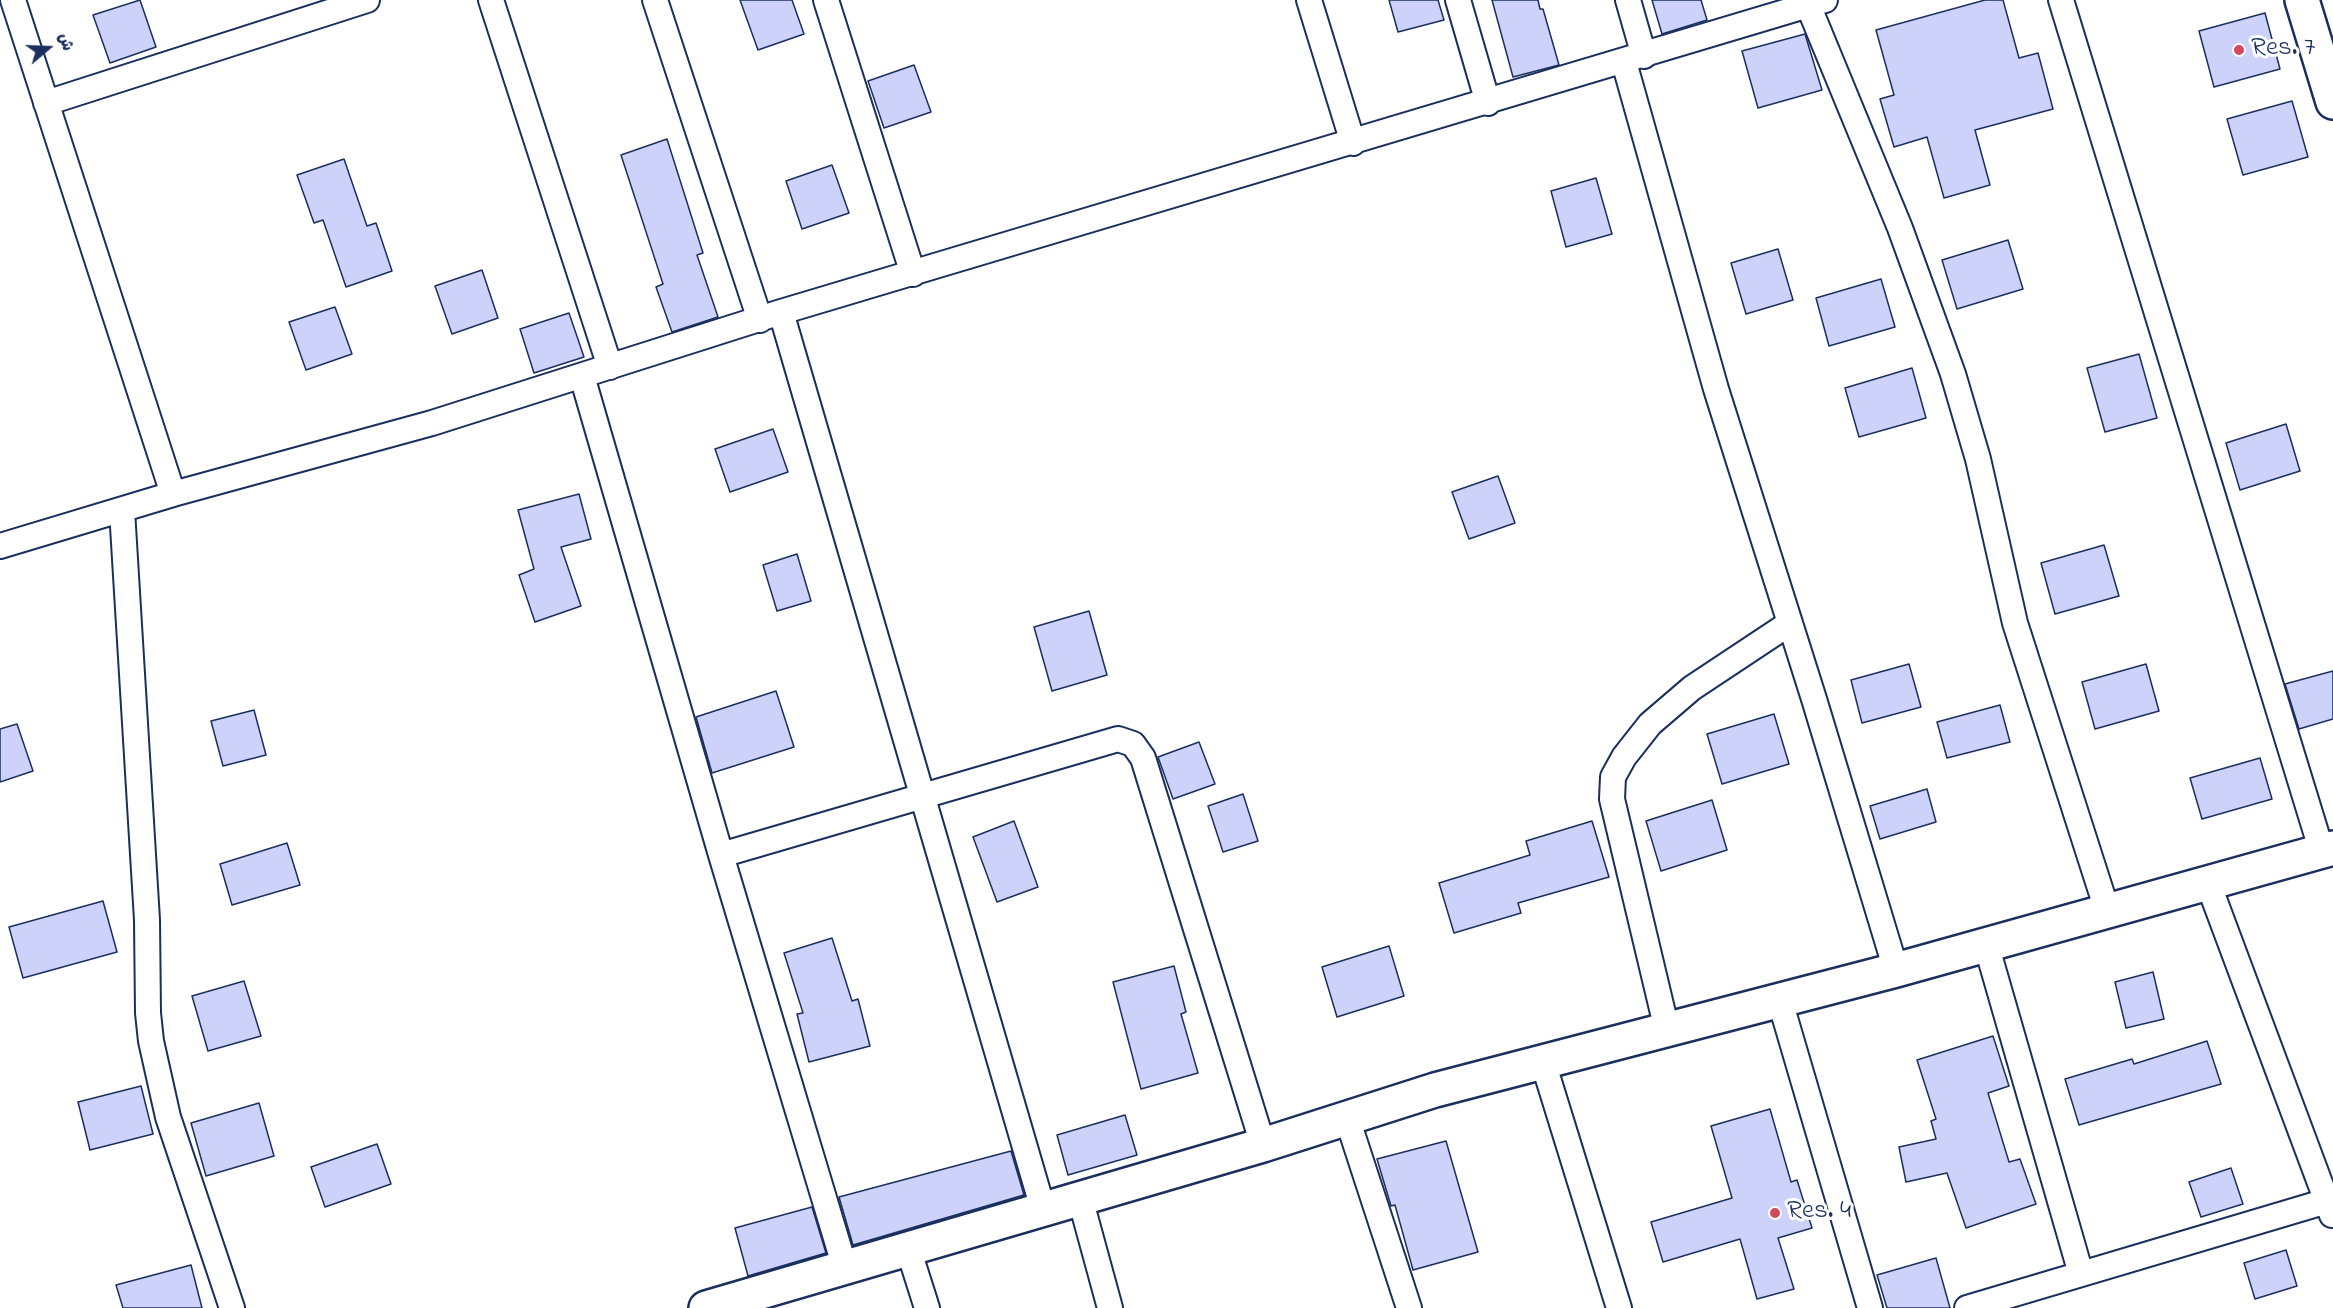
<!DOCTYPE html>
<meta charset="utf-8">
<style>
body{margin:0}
#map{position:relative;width:2333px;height:1308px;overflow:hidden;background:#fff;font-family:"Indie Flower","Playpen Sans Arabic",sans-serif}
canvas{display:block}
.north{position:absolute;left:18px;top:18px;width:60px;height:60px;-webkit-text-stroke:4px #fff;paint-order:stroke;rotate:71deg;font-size:16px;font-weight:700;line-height:24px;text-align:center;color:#1b2f5e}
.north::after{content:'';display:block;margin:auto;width:21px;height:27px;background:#1b2f5e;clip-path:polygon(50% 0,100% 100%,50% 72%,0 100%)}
</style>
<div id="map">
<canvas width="2333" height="1308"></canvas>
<div class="north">ش</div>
</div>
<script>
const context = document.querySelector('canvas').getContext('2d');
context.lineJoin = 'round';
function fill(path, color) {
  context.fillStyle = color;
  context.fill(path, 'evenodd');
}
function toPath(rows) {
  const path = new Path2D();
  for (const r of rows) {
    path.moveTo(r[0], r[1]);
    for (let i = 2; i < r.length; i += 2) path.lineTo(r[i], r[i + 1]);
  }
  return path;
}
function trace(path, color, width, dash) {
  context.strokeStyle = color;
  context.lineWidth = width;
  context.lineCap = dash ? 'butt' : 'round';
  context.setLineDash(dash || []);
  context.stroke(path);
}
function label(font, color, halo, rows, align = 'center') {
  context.font = font + ' "Indie Flower",sans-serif';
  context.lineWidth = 6;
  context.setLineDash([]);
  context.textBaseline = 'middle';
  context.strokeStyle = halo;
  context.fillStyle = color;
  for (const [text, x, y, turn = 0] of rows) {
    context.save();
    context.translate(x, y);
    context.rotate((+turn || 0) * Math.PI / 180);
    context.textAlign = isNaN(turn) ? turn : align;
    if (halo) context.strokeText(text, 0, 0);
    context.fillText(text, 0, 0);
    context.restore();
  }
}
const building = toPath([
 [140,0,156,47,110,63,93,15,140,0],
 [740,0,792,0,804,34,758,50,740,0],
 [1389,0,1438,0,1444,20,1398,32,1389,0],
 [1492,0,1538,0,1540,9,1543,9,1559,65,1513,77,1492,0],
 [1652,0,1701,0,1707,20,1662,34,1652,0],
 [1985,0,2003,0,2019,58,2038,53,2053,109,1975,130,1990,185,1944,198,1927,137,1894,147,1880,99,1894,95,1876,30,1985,0],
 [2265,13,2280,69,2214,87,2199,31,2265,13],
 [1805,34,1822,90,1758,108,1742,51,1805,34],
 [914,65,931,112,884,128,868,81,914,65],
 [2292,101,2308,157,2243,175,2227,119,2292,101],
 [667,139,703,253,697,255,718,317,672,332,656,287,663,284,621,155,667,139],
 [344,159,367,226,376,223,392,271,346,287,323,220,314,223,297,175,344,159],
 [832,165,849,213,802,229,786,181,832,165],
 [1596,178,1612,234,1566,247,1551,191,1596,178],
 [2008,240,2023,289,1957,309,1942,260,2008,240],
 [1778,249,1793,300,1746,314,1731,263,1778,249],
 [482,270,498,318,452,334,435,286,482,270],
 [1881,279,1895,327,1829,346,1816,298,1881,279],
 [335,307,352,354,306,370,289,322,335,307],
 [569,313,584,357,534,373,520,329,569,313],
 [2139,354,2157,418,2105,432,2087,368,2139,354],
 [1912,368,1926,418,1859,437,1845,388,1912,368],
 [2286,424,2300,471,2240,490,2226,443,2286,424],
 [773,429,788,472,730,492,715,449,773,429],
 [1498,476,1515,523,1469,539,1452,492,1498,476],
 [579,494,591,539,561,547,581,606,535,622,519,575,534,569,518,510,579,494],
 [2104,545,2119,596,2055,614,2041,563,2104,545],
 [797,554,811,601,777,611,763,565,797,554],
 [1089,611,1107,675,1052,691,1034,627,1089,611],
 [1909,664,1921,707,1862,723,1851,680,1909,664],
 [2146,664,2159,711,2095,729,2082,682,2146,664],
 [2333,671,2333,719,2299,729,2285,684,2333,671],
 [776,691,794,747,712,773,696,717,776,691],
 [2000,705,2010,742,1947,758,1937,722,2000,705],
 [254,710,266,755,223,766,211,721,254,710],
 [1774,714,1789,764,1722,784,1707,734,1774,714],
 [17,724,33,771,0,782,0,729,17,724],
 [1199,742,1215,784,1173,799,1158,757,1199,742],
 [2260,758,2272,799,2202,819,2190,778,2260,758],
 [1927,789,1936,822,1880,839,1870,806,1927,789],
 [1243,794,1258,841,1223,852,1208,806,1243,794],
 [1712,800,1727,850,1661,871,1646,821,1712,800],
 [1014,821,1038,887,997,902,973,837,1014,821],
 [1592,821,1609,877,1518,903,1521,913,1454,933,1439,883,1530,855,1526,841,1592,821],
 [287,843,300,885,232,905,220,864,287,843],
 [103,901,117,952,23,978,9,927,103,901],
 [832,938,852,1001,858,999,870,1046,809,1062,797,1014,803,1013,784,953,832,938],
 [1389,946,1404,996,1337,1017,1322,967,1389,946],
 [1174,966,1186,1012,1181,1014,1198,1073,1141,1089,1113,982,1174,966],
 [2153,972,2164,1019,2126,1028,2115,982,2153,972],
 [244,981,261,1036,208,1051,192,996,244,981],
 [1993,1036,2009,1086,1988,1093,2009,1162,2020,1159,2036,1204,1966,1228,1947,1173,1906,1182,1899,1147,1936,1139,1931,1121,1936,1119,1917,1060,1993,1036],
 [2207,1041,2221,1084,2079,1125,2065,1079,2132,1059,2134,1064,2207,1041],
 [141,1086,153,1134,90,1150,78,1102,141,1086],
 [259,1103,274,1156,206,1176,191,1123,259,1103],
 [1770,1109,1791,1182,1797,1180,1812,1228,1778,1238,1794,1289,1757,1299,1740,1239,1663,1262,1651,1222,1732,1198,1711,1126,1770,1109],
 [1125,1115,1137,1155,1068,1175,1057,1135,1125,1115],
 [1446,1141,1478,1252,1413,1270,1395,1205,1391,1206,1377,1159,1446,1141],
 [377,1144,391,1184,325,1207,311,1167,377,1144],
 [1011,1151,1024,1195,853,1245,839,1197,1011,1151],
 [2231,1168,2243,1204,2201,1217,2189,1182,2231,1168],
 [812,1207,826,1253,748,1276,735,1228,812,1207],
 [2286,1250,2297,1286,2255,1299,2244,1263,2286,1250],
 [1936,1258,1950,1308,1887,1308,1877,1275,1936,1258],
 [191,1265,202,1308,123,1308,116,1285,191,1265]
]);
const street = toPath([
 [13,0,173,494],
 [491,0,610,367],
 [655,0,760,320],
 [826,0,913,274],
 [1309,0,1353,143],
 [1458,0,1488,103],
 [1628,0,1644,56],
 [1806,0,1900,228,1953,374,1978,459,2015,623,2107,910],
 [2061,0,2322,852],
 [1624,62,1716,389,1814,699,1896,970],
 [46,103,367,0],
 [781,312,1043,1209],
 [582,376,721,855,845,1268],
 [122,510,147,920,148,1013,151,1041,168,1117,232,1308],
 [0,546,173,494,432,423,781,312,1825,0],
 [721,855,1118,739,1133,744,1143,758,1263,1145],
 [2208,883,2332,1215],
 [1986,944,2081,1274],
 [1780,1001,1870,1308],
 [1667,1030,1612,799,1613,777,1624,757,1650,724,1692,688,1790,623],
 [1543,1062,1619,1308],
 [1347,1118,1409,1308],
 [1080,1198,1110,1308],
 [908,1248,927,1308],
 [1967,1308,2327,1201]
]);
const secondary = toPath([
 [2302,0,2333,102],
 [706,1308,1263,1145,1435,1090,1896,970,2333,848]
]);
const markers = [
 [2239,50,6,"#d1495b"],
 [1775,1213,6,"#d1495b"]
];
const poiNames = [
 ["Res. 7",2251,50],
 ["Res. 4",1787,1213]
];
fill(building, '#ccd2fa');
trace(building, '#1b2f5e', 1.5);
trace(street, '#1b2f5e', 28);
trace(secondary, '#1b2f5e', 38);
trace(street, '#fff', 24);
trace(secondary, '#fff', 33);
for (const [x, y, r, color] of markers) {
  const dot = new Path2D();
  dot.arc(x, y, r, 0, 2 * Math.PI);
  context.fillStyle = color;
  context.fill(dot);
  trace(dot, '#fff', 2);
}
label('27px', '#1b2f5e', '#fff', poiNames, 'left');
</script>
